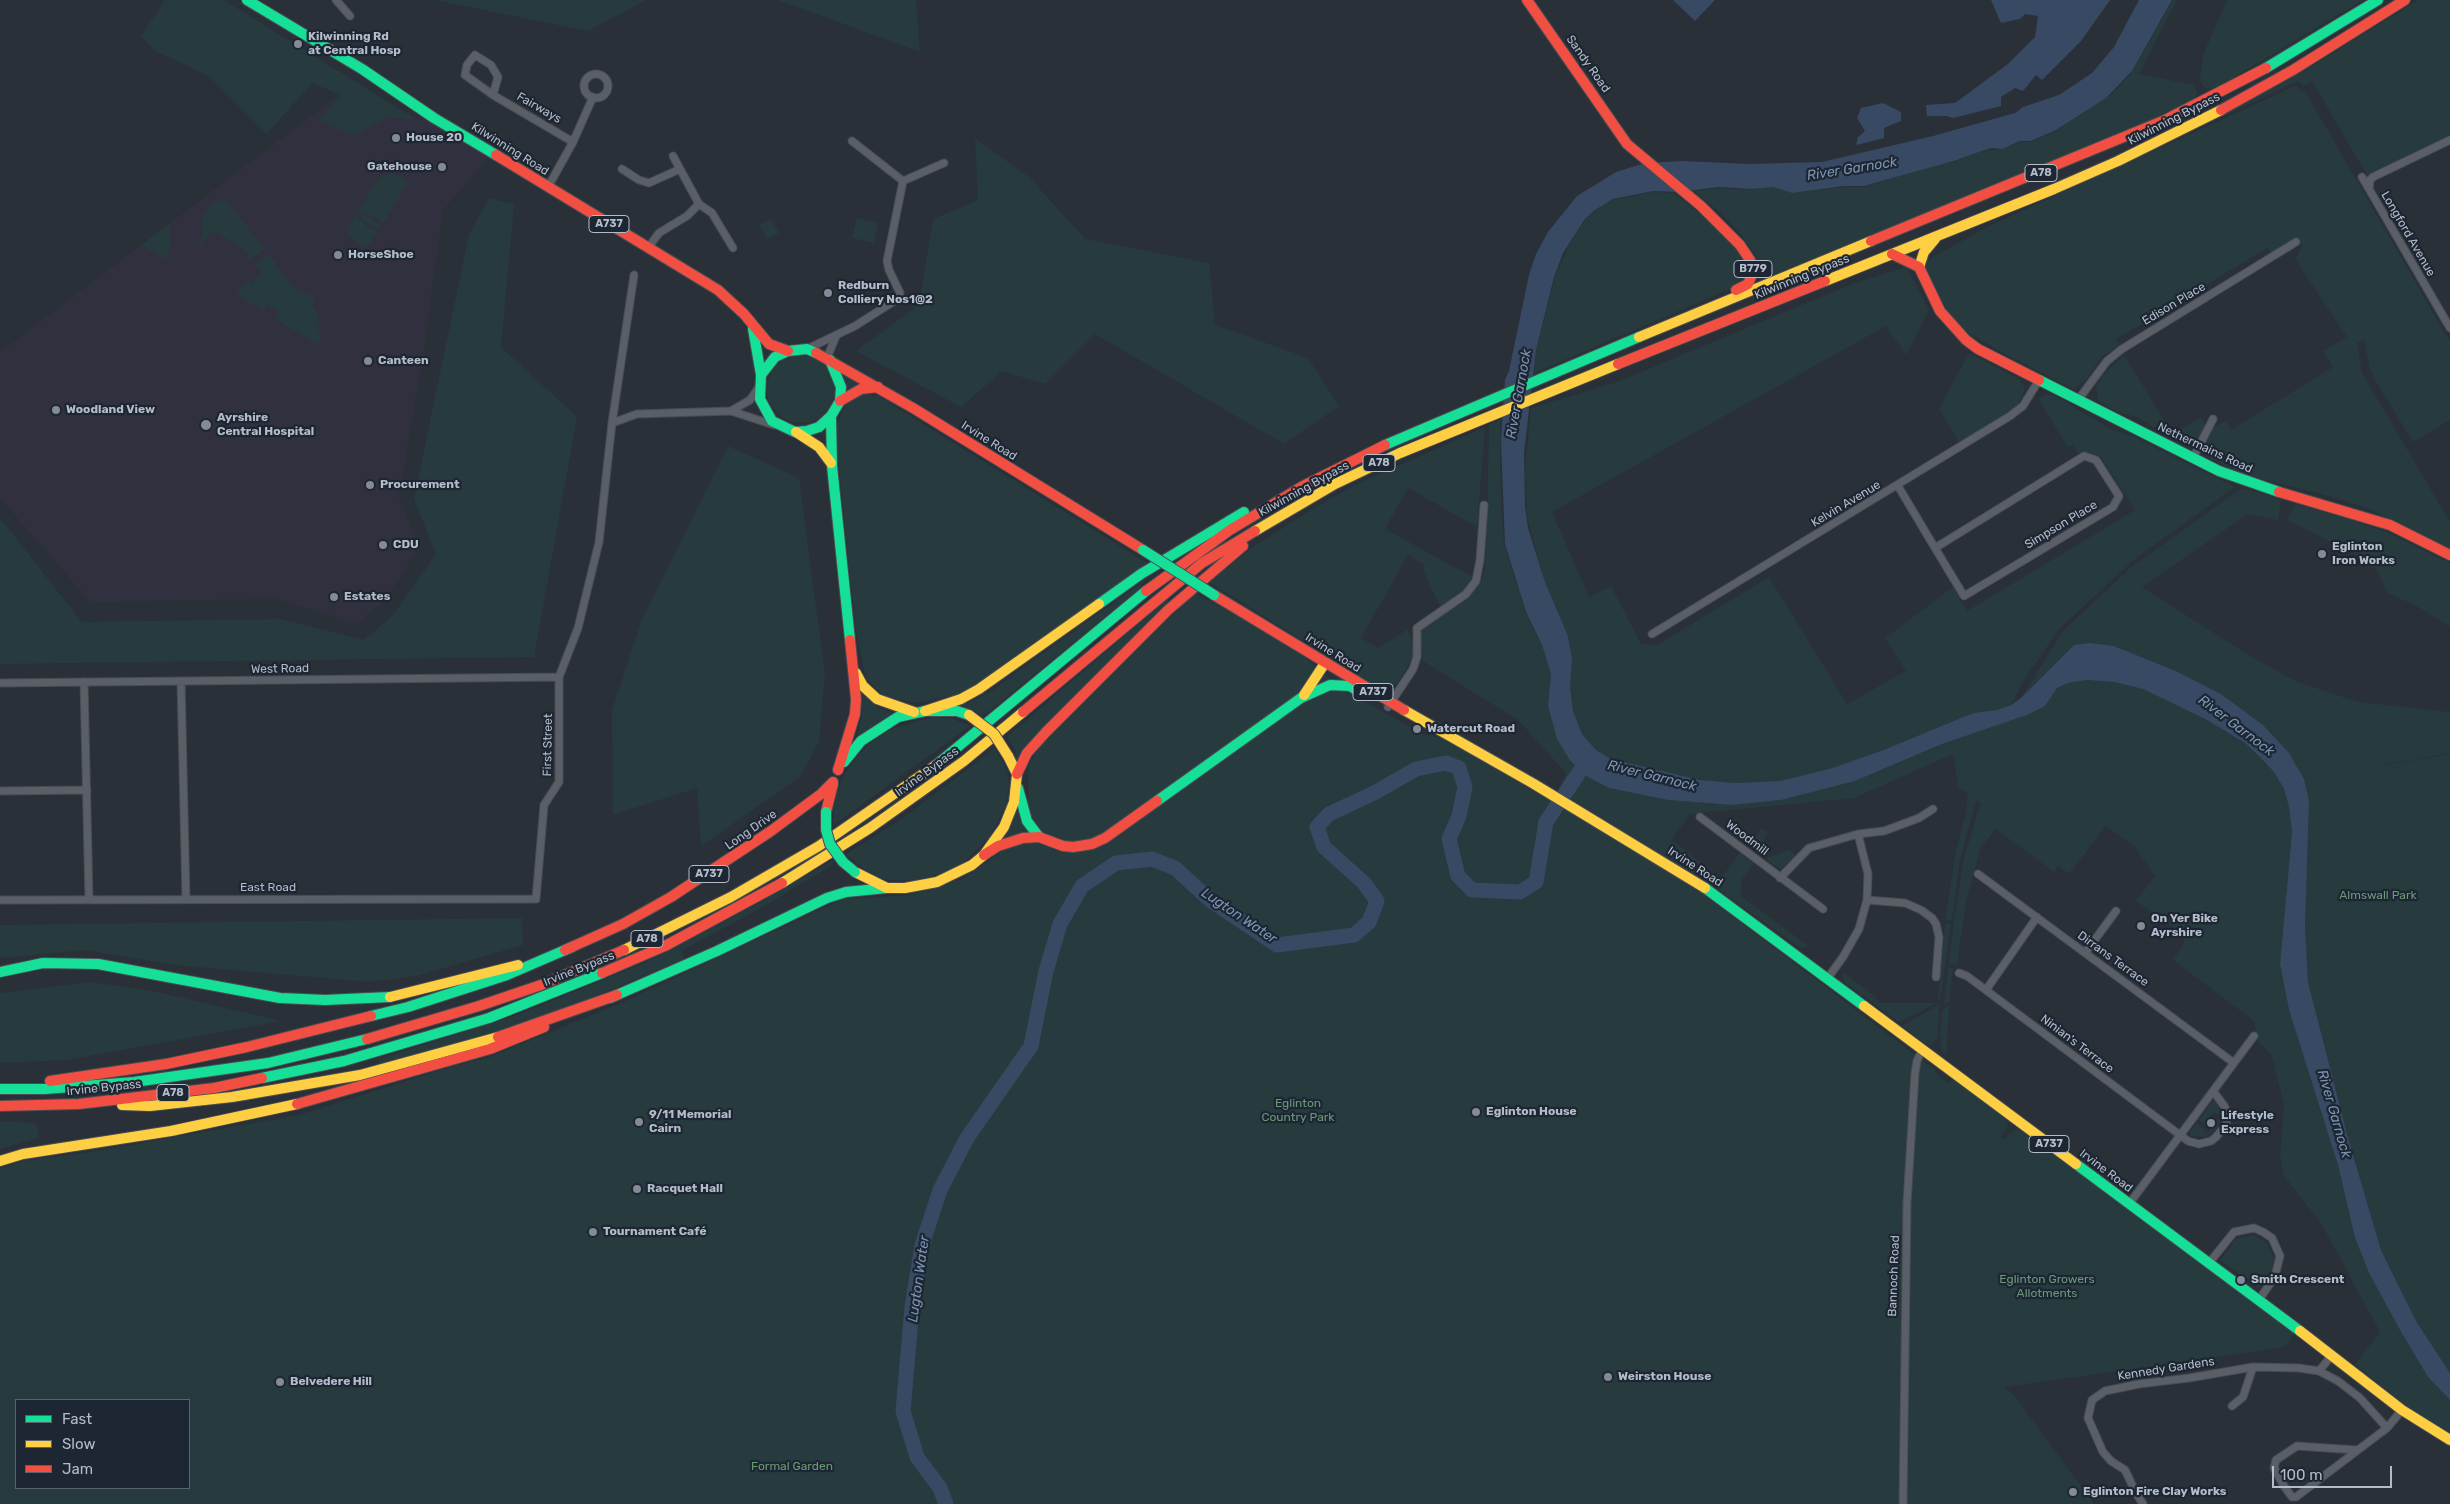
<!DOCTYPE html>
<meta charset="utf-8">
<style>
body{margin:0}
#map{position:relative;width:2450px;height:1504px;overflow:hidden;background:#2a3038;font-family:Rubik,sans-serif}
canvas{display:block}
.legend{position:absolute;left:15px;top:1399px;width:175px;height:90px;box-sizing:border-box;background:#1d2633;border:1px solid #59626f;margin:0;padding:6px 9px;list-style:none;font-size:15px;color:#b4bcc9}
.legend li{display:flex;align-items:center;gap:10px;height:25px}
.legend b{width:25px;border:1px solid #59626f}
.scale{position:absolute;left:2272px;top:1466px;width:120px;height:22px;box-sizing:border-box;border:2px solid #b4bcc9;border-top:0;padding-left:6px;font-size:15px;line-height:18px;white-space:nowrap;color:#b4bcc9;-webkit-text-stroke:4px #1d2633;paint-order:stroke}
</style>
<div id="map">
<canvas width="2450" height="1504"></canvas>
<ul class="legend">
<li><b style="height:6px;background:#16e098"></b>Fast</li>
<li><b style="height:6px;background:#ffcf43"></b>Slow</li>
<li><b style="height:6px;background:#f24e42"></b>Jam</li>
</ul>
<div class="scale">100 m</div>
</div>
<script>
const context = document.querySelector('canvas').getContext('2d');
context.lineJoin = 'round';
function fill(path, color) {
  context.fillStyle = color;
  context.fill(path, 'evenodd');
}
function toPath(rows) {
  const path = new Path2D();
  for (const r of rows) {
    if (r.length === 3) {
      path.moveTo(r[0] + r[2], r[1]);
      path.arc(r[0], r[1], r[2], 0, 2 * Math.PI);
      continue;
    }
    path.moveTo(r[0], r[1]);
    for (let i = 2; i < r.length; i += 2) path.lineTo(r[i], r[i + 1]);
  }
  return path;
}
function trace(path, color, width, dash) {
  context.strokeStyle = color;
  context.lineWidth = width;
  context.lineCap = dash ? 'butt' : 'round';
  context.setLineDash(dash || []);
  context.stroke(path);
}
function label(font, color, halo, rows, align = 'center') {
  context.font = font + ' Rubik,sans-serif';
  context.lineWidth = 4.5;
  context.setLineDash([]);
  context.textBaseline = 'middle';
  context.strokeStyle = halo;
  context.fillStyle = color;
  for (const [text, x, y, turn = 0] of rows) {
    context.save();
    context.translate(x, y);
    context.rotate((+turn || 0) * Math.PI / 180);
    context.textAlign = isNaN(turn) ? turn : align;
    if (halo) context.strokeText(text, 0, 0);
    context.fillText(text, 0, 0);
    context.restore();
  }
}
const medical = toPath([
 [349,87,496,150,443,210,424,351,399,497,419,547,386,599,356,624,277,599,90,602,0,498,0,352]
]);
const green = toPath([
 [163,0,224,0,414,118,411,120,390,117,354,135,318,121,341,95,312,83,267,134,209,76,155,51,141,36,164,2],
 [434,0,646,0,588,31],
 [778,0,916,0,920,52],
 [2173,0,2177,0,2139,74,2194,85,2197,93,2195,98,2136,128,1929,212,1759,280,1756,256,1743,237,1723,215,1694,191,1719,188,1751,190,1764,187,1773,187,1792,193,1844,187,1864,187,1940,164,1957,161,1979,152,2002,149,2020,142,2031,142,2056,131,2113,93,2132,72],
 [2227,0,2363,0,2216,88,2208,89,2203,86,2200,80,2203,55],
 [2418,0,2450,0,2450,136,2445,139,2408,159,2367,175,2312,81,2303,86,2298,81,2222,117,2305,70],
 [2297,85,2302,92,2305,91,2450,342,2450,420,2413,442,2375,380,2370,369,2364,340,2357,343,2362,373,2450,522,2450,548,2367,508,2336,498,2246,475,2211,459,2203,453,2202,449,2208,430,2226,421,2231,430,2333,367,2323,351,2347,337,2299,265,2296,258,2302,245,2297,237,2271,253,2267,248,2116,339,2119,346,2102,356,2086,380,2073,389,2003,353,1972,335,1955,321,1944,307,1925,266,1929,259,1987,227],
 [975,138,1029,177,1085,239,1209,263,1215,325,1308,358,1339,406,1284,444,1095,334,1045,384,1002,371,961,407,856,351,919,305,933,219,978,200],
 [391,173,405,179,407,184,383,224,374,216,358,212,378,178],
 [1653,192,1674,193,1717,228,1740,252,1750,273,1737,286,1534,373,1536,351,1555,277,1570,243,1586,219,1604,204,1613,200],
 [489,198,514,204,501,347,577,417,534,657,0,664,0,518,82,622,280,619,364,640,393,615,436,554,414,499,469,234],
 [226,200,265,249,250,260,246,258,249,253,212,230,199,251,202,232,201,216,214,202],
 [356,214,367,227,378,231,366,249,347,235,347,230],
 [364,214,382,226,379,230,362,220,361,216],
 [857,218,878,223,874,243,852,238],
 [771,219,779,233,767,239,759,225],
 [169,224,171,241,166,260,141,245],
 [266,256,270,256,293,287,316,297,312,304,320,319,316,325,322,337,318,345,275,319,279,311,268,304,263,311,236,294,248,280,253,283,261,270,255,267,256,264],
 [1906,267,1929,309,1906,355,1886,326,1552,512,1589,597,1611,586,1641,644,1657,645,1769,577,1847,704,1906,671,1885,638,1953,587,1967,611,2135,510,2101,457,2089,452,2079,454,2073,445,2068,448,2038,398,2044,395,2053,395,2113,430,2132,436,2235,487,2136,558,2060,628,2023,681,2011,705,1997,710,1973,713,1881,751,1829,769,1780,781,1736,783,1700,780,1611,759,1596,750,1582,734,1573,711,1570,687,1572,659,1568,636,1545,582,1527,517,1525,469,1531,408,1617,382,1847,286],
 [1969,353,2019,379,2024,387,2024,392,2017,406,1960,443,1939,409],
 [2124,355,2173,434,2201,417,2206,426,2197,441,2188,445,2177,442,2137,417,2120,413,2098,401,2096,387,2103,375],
 [801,389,34],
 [839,367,865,383,858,384,844,392,842,378],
 [863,394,878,396,1147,563,979,684,960,694,916,703,884,696,866,678,863,665,856,632,836,440,836,427,845,406,856,396],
 [1500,420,1501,502,1504,544,1525,612,1542,645,1551,674,1548,706,1557,739,1569,759,1584,775,1609,788,1668,800,1732,805,1781,800,1855,781,1942,744,2027,715,2045,706,2056,688,2068,683,2087,680,2114,682,2143,689,2207,720,2245,743,2261,758,2274,772,2284,789,2289,807,2292,832,2280,964,2289,1010,2338,1165,2355,1238,2369,1273,2400,1330,2428,1377,2450,1400,2450,1433,2405,1405,2355,1364,2380,1332,2321,1223,2284,1176,2280,1156,2284,1104,2271,1054,2258,1041,2254,1021,2173,960,2184,943,2184,935,2136,901,2155,876,2135,847,2106,826,2069,874,2058,866,2054,872,1996,829,1981,847,1966,901,1957,965,1949,963,1954,921,1964,857,1981,803,1976,800,1960,860,1952,920,1945,921,1956,850,1965,817,1968,794,1959,788,1953,754,1854,798,1690,814,1671,840,1721,878,1740,853,1754,864,1742,879,1741,896,1810,947,1800,948,1715,887,1558,791,1566,773,1518,720,1423,661,1419,639,1420,628,1468,597,1482,579,1485,568,1487,527,1489,425],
 [1485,427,1477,527,1408,488,1385,529,1473,577,1465,590,1440,607,1424,572,1424,565,1408,555,1361,638,1378,648,1408,629,1414,648,1412,658,1398,683,1391,688,1385,690,1376,686,1209,582,1250,549,1311,510,1355,485],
 [728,446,799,478,825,675,819,742,800,777,701,846,697,788,613,815,612,711,642,619],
 [2242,488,2281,499,2278,520,2248,514,2142,587,2250,656,2295,681,2358,702,2450,712,2450,753,2350,771,2450,754,2450,1373,2416,1321,2381,1250,2348,1138,2308,982,2305,926,2304,779,2289,753,2263,725,2221,694,2176,671,2114,646,2074,645,2021,698,2063,631,2129,569],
 [2295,504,2346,518,2391,534,2450,563,2450,627,2415,605,2387,593,2376,568,2352,553,2287,520],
 [1142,584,1141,588,983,716,969,708,966,710,957,706,971,702,991,691,1138,585],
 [1195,593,1253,625,1304,657,1347,692,1421,733,1427,736,1429,733,1468,753,1658,864,1699,891,1934,1069,1935,1072,1948,1084,1952,1078,2006,1119,2008,1126,2000,1137,2005,1140,2011,1132,2020,1129,2295,1333,2287,1344,2280,1348,2005,1387,2016,1398,2094,1504,0,1504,0,1169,23,1161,96,1151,299,1115,444,1069,490,1057,621,1003,843,899,909,895,962,879,998,855,1012,836,1003,839,1017,809,1022,817,1029,798,1028,767,1042,741],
 [16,1400,189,1400,189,1488,16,1488],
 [1167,599,1170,602,1028,742,1018,764,1014,755,1016,752,1007,737],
 [862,695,880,708,896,714,881,721,859,738,857,736,862,715],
 [933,717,953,719,970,726,834,825,834,807,837,792,844,775,857,756,875,739,894,728],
 [995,748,1007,771,1009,782,1007,803,991,836,964,862,948,871,925,878,901,881,883,879,866,871,846,854,903,818],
 [1762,828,1767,833,1761,846,1771,854,1763,857,1748,846],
 [1789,850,1796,855,1781,869,1765,859],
 [832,861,834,864,763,907,681,951,684,959,572,1006,463,1042,381,1065,379,1059,517,1015,647,962,761,902],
 [522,918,523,945,417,976,369,982,175,965,85,950,0,958,0,925],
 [1945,924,1951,924,1940,1000,1938,1000],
 [1948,967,1953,968,1949,1002,1944,1005],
 [1842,971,1874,996,1880,1003,1937,1003,1899,1022,1844,982],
 [91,982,153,991,281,1021,67,1060,0,1063,0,993],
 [1939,1005,1938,1038,1931,1045,1929,1046,1902,1026],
 [1949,1005,1946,1055,1942,1052,1940,1033,1942,1010],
 [2212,1101,2216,1102,2221,1111,2220,1122,2218,1127,2205,1137,2191,1136,2189,1133,2197,1123,2208,1133,2220,1117,2214,1112,2205,1124,2199,1120],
 [0,1121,36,1123,39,1138,0,1149],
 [2253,1235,2267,1243,2274,1258,2270,1274,2259,1288,2220,1260,2236,1239]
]);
const water = toPath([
 [1673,0,1715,0,1695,21],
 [1991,0,2110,0,2081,41,2042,80,2036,75,2023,91,2015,88,2001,97,2001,106,1953,118,1947,116,1927,116,1926,105,1955,103,2008,64,2035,37,2038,16,2025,14,2020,19,2001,23],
 [2139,0,2172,0,2132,71,2106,98,2056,130,2031,141,2020,141,2002,149,1992,148,1979,152,1957,160,1864,186,1844,186,1792,193,1773,187,1751,189,1719,187,1679,192,1653,191,1613,199,1595,210,1585,219,1563,253,1554,277,1536,350,1524,453,1525,507,1528,528,1545,582,1568,636,1572,659,1570,687,1573,711,1582,734,1596,750,1611,759,1700,780,1736,783,1780,781,1829,769,1881,751,1973,713,1997,710,2011,705,2021,698,2074,645,2090,643,2114,646,2176,671,2221,694,2263,725,2289,753,2304,779,2309,802,2305,926,2308,982,2348,1138,2381,1250,2416,1321,2450,1373,2450,1400,2428,1377,2400,1330,2369,1273,2355,1238,2338,1165,2289,1010,2280,964,2292,832,2289,807,2284,789,2274,772,2261,758,2245,743,2207,720,2143,689,2114,682,2087,680,2068,683,2057,688,2045,706,2027,715,1942,744,1855,781,1781,800,1732,805,1668,800,1609,788,1584,775,1569,759,1557,739,1548,706,1551,674,1542,645,1526,612,1505,544,1501,440,1505,380,1509,371,1529,275,1536,254,1548,232,1577,196,1616,172,1645,163,1682,161,1749,164,1822,162,1933,136,2015,113,2023,107,2059,95,2092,73,2114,47],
 [1883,103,1901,112,1901,121,1884,128,1884,138,1856,145,1858,137,1865,131,1857,118,1861,108]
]);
const river = toPath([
 [946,1504,940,1488,917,1457,903,1411,912,1307,922,1245,940,1190,967,1138,1031,1046,1046,971,1060,924,1082,886,1116,863,1152,859,1175,868,1210,900,1277,945,1354,935,1369,922,1377,901,1364,883,1324,847,1317,827,1329,814,1374,793,1416,769,1446,763,1459,768,1465,787,1459,816,1449,839,1458,876,1472,890,1520,892,1536,882,1546,822,1588,759]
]);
const street = toPath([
 [336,0,350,16],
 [596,86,12],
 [493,95,498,77,491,65,475,55,467,65,465,75,493,95,573,142],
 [852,141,903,181],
 [673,156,699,204,712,213,733,248],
 [622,169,639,180,649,183,680,169],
 [2362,177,2450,328],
 [548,187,573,142,593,97],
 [2369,189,2370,180,2373,177,2450,140],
 [648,248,659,233,687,216,699,204],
 [807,349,855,326,899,298,900,293,889,270,887,261,903,181,944,163],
 [827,358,836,336],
 [2078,400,2107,361,2122,349,2296,242],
 [731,411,750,400,759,387],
 [612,423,634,275],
 [2193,458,2213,419],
 [1898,486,1935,548,1964,596,2113,507,2119,496,2096,460,2084,456,1935,548],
 [1652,634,2010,416,2023,406,2039,380],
 [181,681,186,899],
 [84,682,89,900],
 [0,683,559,677],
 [1388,707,1413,669,1417,657,1417,628,1466,594,1476,581,1480,560,1484,505],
 [0,791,87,790],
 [1700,817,1823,909],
 [1978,874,2234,1063],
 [1780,878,1809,848,1858,834,1884,831,1919,818,1933,809],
 [0,900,536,899,544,805,559,782,559,677,578,628,599,542,612,423,637,414,731,411,774,425],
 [1867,900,1905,903,1921,910,1932,918,1936,924,1939,937,1936,977],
 [2085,953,2116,911],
 [1959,973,1967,976,2188,1141,2199,1144,2211,1141,2216,1137,2226,1125,2227,1118,2225,1107,2213,1091],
 [1827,979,1843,957,1859,929,1867,900,1868,874,1858,834],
 [1986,990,2037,917],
 [2129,1204,2254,1036],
 [2209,1263,2234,1232,2254,1228,2263,1232,2272,1238,2280,1256,2275,1276,2259,1300],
 [2319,1371,2332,1355],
 [2232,1406,2243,1397,2253,1367],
 [2357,1450,2297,1446,2276,1460,2274,1468,2284,1486,2292,1497,2296,1497,2387,1428],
 [1903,1504,1907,1203,1915,1073,1917,1061,1922,1050],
 [2143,1504,2136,1493,2125,1470,2111,1461,2103,1452,2088,1418,2092,1400,2105,1391,2139,1384,2189,1378,2253,1367,2299,1368,2319,1371,2338,1381,2360,1398,2387,1428,2402,1410]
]);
const fast = toPath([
 [247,0,362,69,434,118,496,155],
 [2266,68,2378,0],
 [753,329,761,375],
 [816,353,807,349,788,351,775,357,761,375,760,399,772,421,795,432,807,431,819,427,831,416,840,401,841,387,830,360],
 [2039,380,2219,471,2279,492],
 [831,416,832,466,850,640],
 [1385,445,1639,337],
 [1099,604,1141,574,1244,512],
 [844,762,861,741,898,717,925,711,957,711,969,715],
 [936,765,1146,591],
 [1018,788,1027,821,1039,837],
 [1157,801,1301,698,1330,685,1350,686,1361,693],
 [1705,888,1864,1006],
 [0,972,43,963,98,964,280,998,325,1000,390,997],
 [610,998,717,951,827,898,846,892,887,888],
 [371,1016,408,1007,507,975,572,947],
 [262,1078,344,1061,489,1018,602,973],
 [0,1089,45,1089,134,1082,268,1063,367,1039],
 [2076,1164,2300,1331]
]);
const slow = toPath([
 [1919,267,1924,252,1935,239],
 [1825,281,2054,189,2118,161,2221,110],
 [1639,337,1871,241],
 [796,432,819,447,831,463],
 [1255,531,1335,484,1400,453,1618,364],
 [856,673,863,686,877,699,914,712],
 [1304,695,1325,663],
 [1404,710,1534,784,1705,888],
 [925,711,961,699,979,689,1099,604],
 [855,872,887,888,905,888,937,882,972,865,984,855,1004,827,1014,802,1017,774,1008,756],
 [782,883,870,828,964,761,1023,712],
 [624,950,731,897,819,846,936,765],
 [390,997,518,965],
 [1864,1006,2076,1164],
 [122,1105,150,1106,232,1097,360,1075,498,1037],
 [0,1161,23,1154,171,1131,297,1104],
 [2300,1331,2402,1410,2450,1440]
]);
const jam = toPath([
 [1527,0,1627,144],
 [2221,110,2293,70,2405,0],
 [1627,144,1701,206,1740,245,1750,260,1753,272,1748,284,1736,290],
 [496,155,718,290,744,314,769,344,788,351],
 [1871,241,2165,120,2266,68],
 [1892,254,1919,267,1940,311,1966,340,1978,349,2039,380],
 [816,353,913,408,1143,550],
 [1618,364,1825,281],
 [840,401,861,389,878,387],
 [2279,492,2390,525,2450,555],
 [1146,591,1230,530,1303,486,1385,445],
 [1214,595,1404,710],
 [1023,712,1202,563,1255,531],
 [838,770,855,714,856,699,850,640],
 [1017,774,1027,753,1046,732,1168,610,1243,546],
 [826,812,833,784],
 [984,855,998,846,1023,838,1039,837,1063,846,1073,847,1092,844,1105,838,1157,801],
 [565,950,623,924,671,897,771,831,821,794,833,782],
 [602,973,665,946,782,883],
 [498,1037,617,995],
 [367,1039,479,1006,541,985,624,950],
 [50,1081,166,1064,247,1047,371,1016],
 [297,1104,490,1049,544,1027],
 [0,1106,79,1104,214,1088,262,1078]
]);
const fastBridge = toPath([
 [1143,550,1214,595],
 [826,812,826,830,830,844,843,862,855,872]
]);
const slowBridge = toPath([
 [969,715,994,734,1008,756]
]);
const markers = [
 [298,44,5,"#848b96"],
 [396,138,5,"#848b96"],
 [442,167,5,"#848b96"],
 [338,255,5,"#848b96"],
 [828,293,5,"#848b96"],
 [368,361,5,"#848b96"],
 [56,410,5,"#848b96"],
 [206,425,6,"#848b96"],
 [370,485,5,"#848b96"],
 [383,545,5,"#848b96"],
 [2322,554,5,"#848b96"],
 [334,597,5,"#848b96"],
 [1417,729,5,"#848b96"],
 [2141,926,5,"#848b96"],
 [1476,1112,5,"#848b96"],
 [639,1122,5,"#848b96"],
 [2211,1123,5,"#848b96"],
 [637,1189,5,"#848b96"],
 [593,1232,5,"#848b96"],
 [2241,1280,5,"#848b96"],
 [1608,1377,5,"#848b96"],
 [280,1382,5,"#848b96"],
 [2073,1492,5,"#848b96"]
];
const shields = [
 [2041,173,32],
 [609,224,40],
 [1753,269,38],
 [1379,463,32],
 [1373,692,40],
 [709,874,40],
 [647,939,32],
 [173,1093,32],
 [2049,1144,40]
];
const shieldNames = [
 ["A78",2041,173],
 ["A737",609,224],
 ["B779",1753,269],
 ["A78",1379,463],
 ["A737",1373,692],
 ["A737",709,874],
 ["A78",647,939],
 ["A78",173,1093],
 ["A737",2049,1144]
];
const poiNames = [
 ["Kilwinning Rd",308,37],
 ["at Central Hosp",308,51],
 ["House 20",406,138],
 ["Gatehouse",432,167,"right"],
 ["HorseShoe",348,255],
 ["Redburn",838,286],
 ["Colliery Nos1@2",838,300],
 ["Canteen",378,361],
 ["Woodland View",66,410],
 ["Ayrshire",217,418],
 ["Central Hospital",217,432],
 ["Procurement",380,485],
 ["CDU",393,545],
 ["Eglinton",2332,547],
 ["Iron Works",2332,561],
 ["Estates",344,597],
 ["Watercut Road",1427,729],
 ["On Yer Bike",2151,919],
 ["Ayrshire",2151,933],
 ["Eglinton House",1486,1112],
 ["9/11 Memorial",649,1115],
 ["Cairn",649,1129],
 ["Lifestyle",2221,1116],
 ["Express",2221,1130],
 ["Racquet Hall",647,1189],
 ["Tournament Café",603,1232],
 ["Smith Crescent",2251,1280],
 ["Weirston House",1618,1377],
 ["Belvedere Hill",290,1382],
 ["Eglinton Fire Clay Works",2083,1492]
];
const streetNames = [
 ["Sandy Road",1588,64,55],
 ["Fairways",539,108,30],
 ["Kilwinning Bypass",2174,119,-27],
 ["Kilwinning Road",510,149,32],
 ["Longford Avenue",2408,234,60],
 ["Kilwinning Bypass",1802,277,-22],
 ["Edison Place",2174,304,-31],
 ["Irvine Road",989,441,32],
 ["Nethermains Road",2205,448,25],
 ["Kilwinning Bypass",1304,489,-29],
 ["Kelvin Avenue",1846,504,-31],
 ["Simpson Place",2061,525,-31],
 ["Irvine Road",1333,653,32],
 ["West Road",280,669,-1],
 ["First Street",548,745,-89],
 ["Irvine Bypass",927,772,-36],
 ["Long Drive",751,830,-35],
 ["Woodmill",1747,838,37],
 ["Irvine Road",1695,867,33],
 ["East Road",268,888],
 ["Dirrans Terrace",2113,959,36],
 ["Irvine Bypass",579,969,-22],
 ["Ninian's Terrace",2077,1044,37],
 ["Irvine Bypass",104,1088,-6],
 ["Irvine Road",2106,1171,37],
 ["Bannoch Road",1894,1276,-88],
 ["Kennedy Gardens",2166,1369,-9]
];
const parkNames = [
 ["Almswall Park",2378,896],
 ["Eglinton",1298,1104],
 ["Country Park",1298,1118],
 ["Eglinton Growers",2047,1280],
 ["Allotments",2047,1294],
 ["Formal Garden",792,1467]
];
const waterNames = [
 ["River Garnock",1852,169,-9],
 ["River Garnock",1519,394,-80],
 ["River Garnock",2236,726,37],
 ["River Garnock",1652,776,14],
 ["Lugton Water",1239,916,34],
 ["River Garnock",2334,1114,74],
 ["Lugton Water",919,1279,-82]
];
fill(medical, '#31303e');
fill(green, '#273a3e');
fill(water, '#384963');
trace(river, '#384963', 15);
trace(street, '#484c53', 9);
trace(fast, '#484c53', 12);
trace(slow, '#484c53', 12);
trace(jam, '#484c53', 12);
trace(street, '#5a5e66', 7);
trace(fast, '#16e098', 10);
trace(slow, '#ffcf43', 10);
trace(jam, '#f24e42', 10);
trace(fastBridge, '#484c55', 12, []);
trace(slowBridge, '#484c55', 12, []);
trace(fastBridge, '#16e098', 10);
trace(slowBridge, '#ffcf43', 10);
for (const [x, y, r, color] of markers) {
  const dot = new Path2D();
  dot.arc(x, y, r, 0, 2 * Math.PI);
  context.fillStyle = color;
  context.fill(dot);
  trace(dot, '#1d2633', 2);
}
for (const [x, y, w] of shields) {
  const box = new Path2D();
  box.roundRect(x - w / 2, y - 8.5, w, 17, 4);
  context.fillStyle = '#1d2633';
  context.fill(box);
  trace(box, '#b4bcc9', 1);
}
label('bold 11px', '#b4bcc9', null, shieldNames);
label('bold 12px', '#b4bcc9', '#1d2633', poiNames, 'left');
label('12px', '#b4bcc9', '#1d2633', streetNames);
label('12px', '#6b9a76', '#1d2633', parkNames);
label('italic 14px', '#7c92b1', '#1d2633', waterNames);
</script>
